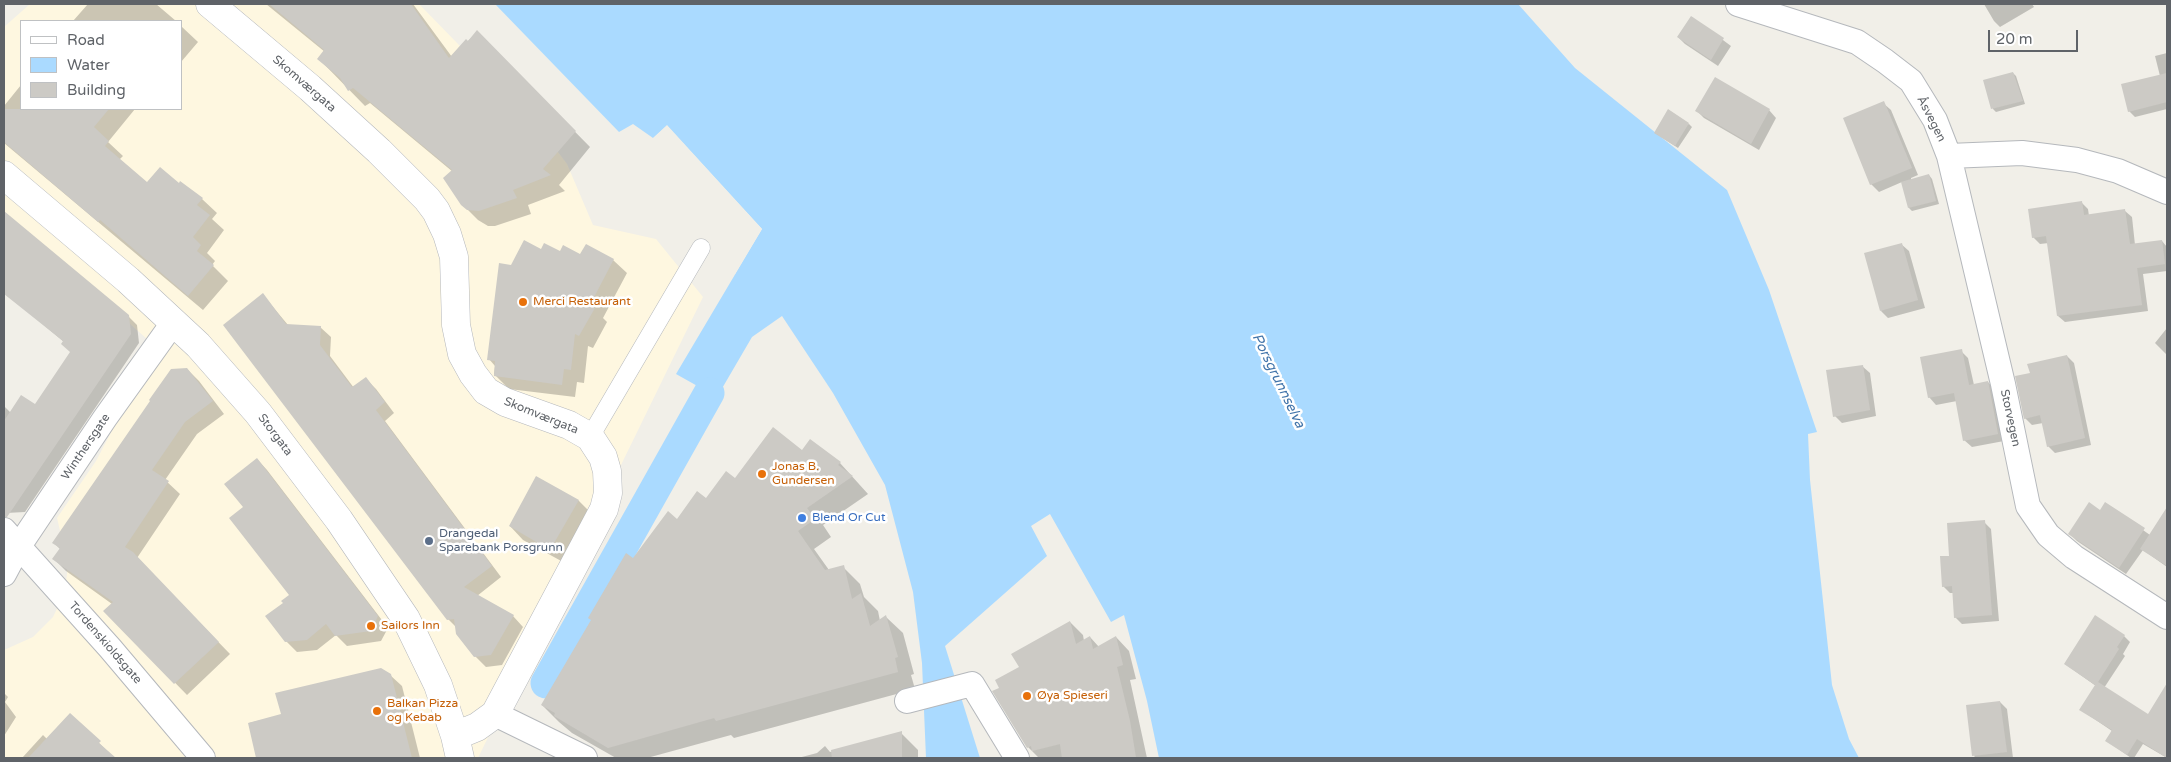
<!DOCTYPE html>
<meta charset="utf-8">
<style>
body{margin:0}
#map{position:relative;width:2171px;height:762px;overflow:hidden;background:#f1efe8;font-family:"Varela Round",sans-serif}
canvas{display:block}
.frame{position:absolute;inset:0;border:5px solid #5f6368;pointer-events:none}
.legend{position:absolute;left:20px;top:20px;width:162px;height:90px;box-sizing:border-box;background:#fff;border:1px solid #bfc1c3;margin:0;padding:6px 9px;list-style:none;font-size:15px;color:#5f6368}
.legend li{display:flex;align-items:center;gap:10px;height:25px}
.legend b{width:25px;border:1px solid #bfc1c3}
.scale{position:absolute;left:1988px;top:30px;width:90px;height:22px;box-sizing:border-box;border:2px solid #5f6368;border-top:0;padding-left:6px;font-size:15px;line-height:18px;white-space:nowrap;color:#5f6368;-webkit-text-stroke:4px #fff;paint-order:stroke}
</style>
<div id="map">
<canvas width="2171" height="762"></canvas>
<div class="frame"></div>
<ul class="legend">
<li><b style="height:6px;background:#fff"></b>Road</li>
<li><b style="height:14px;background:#aadaff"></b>Water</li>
<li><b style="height:14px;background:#cccac5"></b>Building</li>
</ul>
<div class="scale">20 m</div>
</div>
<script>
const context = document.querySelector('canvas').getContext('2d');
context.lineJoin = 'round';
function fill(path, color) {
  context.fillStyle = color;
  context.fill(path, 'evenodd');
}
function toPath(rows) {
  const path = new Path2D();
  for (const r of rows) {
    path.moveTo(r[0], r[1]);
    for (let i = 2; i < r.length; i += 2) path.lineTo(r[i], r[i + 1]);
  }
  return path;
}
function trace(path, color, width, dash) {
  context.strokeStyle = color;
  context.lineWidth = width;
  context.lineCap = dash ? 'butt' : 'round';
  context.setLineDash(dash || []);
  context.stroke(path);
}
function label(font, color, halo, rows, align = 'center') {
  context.font = font + ' "Varela Round",sans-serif';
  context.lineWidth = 5;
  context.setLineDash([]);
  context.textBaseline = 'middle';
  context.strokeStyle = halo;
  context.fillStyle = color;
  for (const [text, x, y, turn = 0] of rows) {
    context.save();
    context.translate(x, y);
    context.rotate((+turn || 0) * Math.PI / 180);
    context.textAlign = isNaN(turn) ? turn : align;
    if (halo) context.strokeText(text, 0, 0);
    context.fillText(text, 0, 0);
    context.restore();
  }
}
const commercial = toPath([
 [30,4,419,4,459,45,509,88,567,164,593,225,656,239,703,297,478,758,4,758,4,650,33,637,53,617,65,592,68,564,57,518,96,461,156,347,4,212,4,27],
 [21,21,181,21,181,109,21,109]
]);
const water = toPath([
 [495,4,1518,4,1575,68,1727,190,1769,290,1817,432,1808,434,1810,480,1832,685,1849,739,1859,758,1159,758,1147,701,1124,615,1111,622,1050,514,1031,526,1047,556,945,646,980,758,926,758,922,663,913,592,885,485,833,393,782,316,752,337,717,397,676,374,762,229,667,126,653,138,633,124,619,132]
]);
const pier = toPath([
 [667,125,762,229,735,274,734,272,759,229,667,129,655,140,651,140]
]);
const shadow = toPath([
 [88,4,156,4,176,21,73,21],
 [266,4,413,4,452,57,477,32,590,147,559,185,565,191,528,205,531,214,495,226,488,226,478,220,462,204,453,172,370,103,365,106,319,59,325,52],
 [1984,4,2032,4,2034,7,2000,27,1994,21],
 [1692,17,1731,46,1718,66,1685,44,1678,37],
 [181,26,198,42,181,62],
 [2167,53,2167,109,2135,117,2129,111,2160,76,2155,56],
 [2013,73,2016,76,2025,104,1996,112,1993,109,1985,81],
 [1716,79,1769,110,1776,118,1759,150,1704,118,1697,111],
 [21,85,21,109,135,109,108,142,123,156,119,160,147,184,179,184,202,199,217,213,212,219,224,230,207,253,215,261,212,265,228,281,203,310,4,143,4,106],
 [1883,103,1891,110,1918,175,1911,178,1911,180,1929,175,1932,179,1939,204,1912,211,1909,208,1902,182,1879,192,1871,184],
 [1689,124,1692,127,1678,148,1655,133],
 [2082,203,2088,209,2089,216,2125,211,2132,217,2135,245,2162,241,2167,247,2167,271,2143,274,2148,311,2065,322,2058,316,2049,243,2040,244,2033,237],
 [4,212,128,316,137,325,139,343,25,512,6,513,4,515,4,406,11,413,35,406,71,352,64,342,21,306,14,296,4,288],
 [1901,244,1909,251,1925,308,1888,318,1881,311],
 [586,246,613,260,627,273,603,318,607,322,593,348,588,346,584,383,577,382,575,397,509,389,494,374,495,366,489,359,511,266,541,251,581,255],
 [263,295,288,325,320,327,331,337,330,356,354,388,366,379,376,389,394,413,385,421,501,577,477,596,513,616,523,627,502,665,486,667,475,656,456,627,448,619],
 [2167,328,2167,355,2155,343],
 [1961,351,1968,358,1974,385,1988,382,1995,390,2004,441,1972,447,1964,440,1957,401,1936,405,1929,397],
 [2067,356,2074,363,2091,445,2055,453,2048,446,2043,423,2032,425,2025,418],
 [1862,366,1870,373,1876,416,1842,423,1835,416],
 [187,369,199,381,224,414,197,434,165,480,180,494,137,558,230,654,187,695,105,611,112,604,66,571,54,559,61,550,54,543],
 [810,441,840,463,868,494,823,525,831,537,814,549,829,570,843,567,860,584,864,597,878,611,880,621,886,617,903,633,914,674,911,675,915,689,734,738,731,735,647,758,616,758,572,733,559,722,542,705,634,559,677,520,735,479,802,451],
 [257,459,267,470,388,628,381,641,347,646,336,635,317,650,297,652,286,641,285,603,291,595,245,507],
 [537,478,579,501,592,514,563,562,523,540,510,526],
 [2106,504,2150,535,2158,524,2167,530,2167,567,2143,550,2126,574,2077,541,2070,534,2101,511],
 [1984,522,1991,529,1999,621,1962,624,1955,617,1953,593,1950,593,1943,586,1951,557],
 [1070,622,1083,635,1084,641,1090,637,1099,647,1116,637,1129,651,1136,679,1130,680,1147,758,1039,758,1028,747,1000,688],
 [2124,636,2130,642,2123,654,2125,656,2104,688,2148,716,2167,685,2167,758,2143,744,2134,758,2131,758,2107,741,2112,731,2081,710,2096,686,2065,664],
 [390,675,402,686,420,758,258,758,249,723,282,715],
 [4,693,8,697,5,702,16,717,4,736],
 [2000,702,2007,709,2013,758,1976,758,1974,756],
 [70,714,114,758,22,758,43,735,47,739],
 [901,733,918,750,918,758,798,758,817,753,825,746,830,752]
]);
const canal = toPath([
 [546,683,709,393]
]);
const building = toPath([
 [269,4,411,4,449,58,466,39,468,41,477,30,576,131,543,169,551,175,513,190,517,198,479,211,467,210,461,205,443,178,452,170,353,88,348,91,340,78,317,59,324,50],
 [1691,16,1724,38,1711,60,1677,37],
 [2013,72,2023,101,1991,109,1983,80],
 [2167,73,2167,102,2128,112,2121,84],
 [1715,77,1770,109,1751,144,1695,111],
 [1884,101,1912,168,1870,185,1843,118],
 [4,109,109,109,94,127,109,141,105,146,147,182,160,167,179,183,180,181,203,198,197,205,210,215,193,237,201,245,197,251,214,265,188,296,100,220,98,222,4,142],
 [1668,109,1689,123,1675,146,1654,133],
 [1929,174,1936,201,1908,208,1901,182],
 [2082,201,2084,215,2125,209,2130,244,2162,240,2165,264,2137,268,2142,305,2057,316,2046,236,2032,238,2028,209],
 [4,211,129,315,131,334,7,517,4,517,4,421,21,395,35,404,70,352,61,344,63,341,4,294],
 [524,240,541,249,544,243,560,251,563,245,580,254,586,244,614,259,590,305,595,308,579,336,575,334,571,370,564,369,562,385,494,376,495,361,487,360,499,263,511,265],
 [1902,243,1918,300,1880,311,1864,253],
 [263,293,286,324,321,326,320,345,352,387,366,377,385,402,376,410,492,566,464,587,514,615,491,655,474,657,456,634,454,619,447,620,223,325],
 [1962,349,1969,385,1988,381,1998,434,1963,441,1954,393,1928,398,1920,357],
 [2067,355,2085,438,2047,447,2040,415,2024,419,2015,376,2030,373,2027,364],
 [1863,365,1870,410,1833,417,1826,370],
 [187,368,213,401,185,422,152,470,169,481,125,547,133,552,219,642,174,684,103,611,113,602,52,559,60,548,52,543,150,401,149,400,171,369],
 [773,427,802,450,810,439,841,462,838,465,853,476,807,508,815,519,798,531,825,570,844,565,852,599,861,593,870,626,886,615,898,657,895,658,898,672,716,721,714,718,608,748,554,716,555,713,541,705,591,620,588,618,626,553,633,558,668,511,677,519,697,491,706,498,726,471,735,478],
 [257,458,378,616,371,631,335,636,326,624,307,640,285,642,265,616,283,603,281,601,289,595,229,518,243,507,224,484],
 [536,476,579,500,550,550,509,526],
 [2089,502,2100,510,2105,502,2145,528,2119,568,2068,534],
 [2167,507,2167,566,2140,549],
 [1985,520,1992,615,1954,618,1952,586,1942,587,1940,556,1949,556,1947,523],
 [2095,615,2125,635,2117,647,2119,649,2098,682,2148,714,2167,683,2167,758,2137,739,2127,755,2105,741,2112,730,2079,710,2095,685,2064,664],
 [1070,621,1076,644,1090,636,1093,649,1116,636,1123,665,1117,667,1130,721,1136,758,1062,758,1060,744,1032,751,1031,746,1027,748,992,691,999,688,995,680,1019,667,1011,654],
 [381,668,391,674,412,758,256,758,248,723,281,714,275,693],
 [2000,701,2007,752,1972,756,1966,705],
 [70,713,101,741,99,743,116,758,28,758],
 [902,731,902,758,832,758,831,750]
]);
const pedestrian = toPath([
 [590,437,701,248]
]);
const minor = toPath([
 [1738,4,1857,42,1885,61,1911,81,1935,120,1949,156,2022,153,2077,160,2118,171,2167,192],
 [1949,156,2003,384,2028,506,2048,535,2074,557,2167,617],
 [4,530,110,648,203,758],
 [4,574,19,546,105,418,173,323],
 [907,701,972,684,1017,758],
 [495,714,585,758]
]);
const tertiary = toPath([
 [210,4,310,88,379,151,427,199,436,211,447,234,454,257,456,325,462,354,473,374,486,391,505,402,569,425,590,437,603,457,607,471,608,493,604,509,495,714,477,727,455,736],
 [4,175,128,280,198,345,258,413,339,520,406,619,438,685,455,736,460,758]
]);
const markers = [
 [523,302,5,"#e8710a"],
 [762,474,5,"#e8710a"],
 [802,518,5,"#3f7fe0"],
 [429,541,5,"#5c6f8a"],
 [371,626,5,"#e8710a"],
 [1027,696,5,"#e8710a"],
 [377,711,5,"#e8710a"]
];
const streetNames = [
 ["Skomværgata",304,84,41],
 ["Åsvegen",1931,119,63],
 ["Skomværgata",541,416,22],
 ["Storvegen",2010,418,78],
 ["Storgata",275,435,53],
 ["Winthersgate",86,447,-56],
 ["Tordenskioldsgate",105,643,49]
];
const foodNames = [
 ["Merci Restaurant",533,302],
 ["Jonas B.",772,467],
 ["Gundersen",772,481],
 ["Sailors Inn",381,626],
 ["Øya Spieseri",1037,696],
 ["Balkan Pizza",387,704],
 ["og Kebab",387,718]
];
const shopNames = [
 ["Blend Or Cut",812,518]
];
const serviceNames = [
 ["Drangedal",439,534],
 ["Sparebank Porsgrunn",439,548]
];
const waterNames = [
 ["Porsgrunnselva",1278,381,64]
];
fill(commercial, '#fef7e0');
fill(water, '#aadaff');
fill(pier, '#f1efe8');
fill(shadow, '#0003');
trace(canal, '#aadaff', 31);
fill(building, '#cccac5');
trace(pedestrian, '#b5b8bc', 19);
trace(minor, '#b5b8bc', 26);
trace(tertiary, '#b5b8bc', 29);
trace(pedestrian, '#fff', 18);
trace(minor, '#fff', 24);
trace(tertiary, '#fff', 28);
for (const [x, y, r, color] of markers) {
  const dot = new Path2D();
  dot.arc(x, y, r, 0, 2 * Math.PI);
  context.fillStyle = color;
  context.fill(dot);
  trace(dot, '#fff', 2);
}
label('12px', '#5f6368', '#fff', streetNames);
label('12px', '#c56008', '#fff', foodNames, 'left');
label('12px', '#366cbe', '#fff', shopNames, 'left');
label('12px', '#4e5e75', '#fff', serviceNames, 'left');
label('italic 14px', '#4174aa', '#fff', waterNames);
</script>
